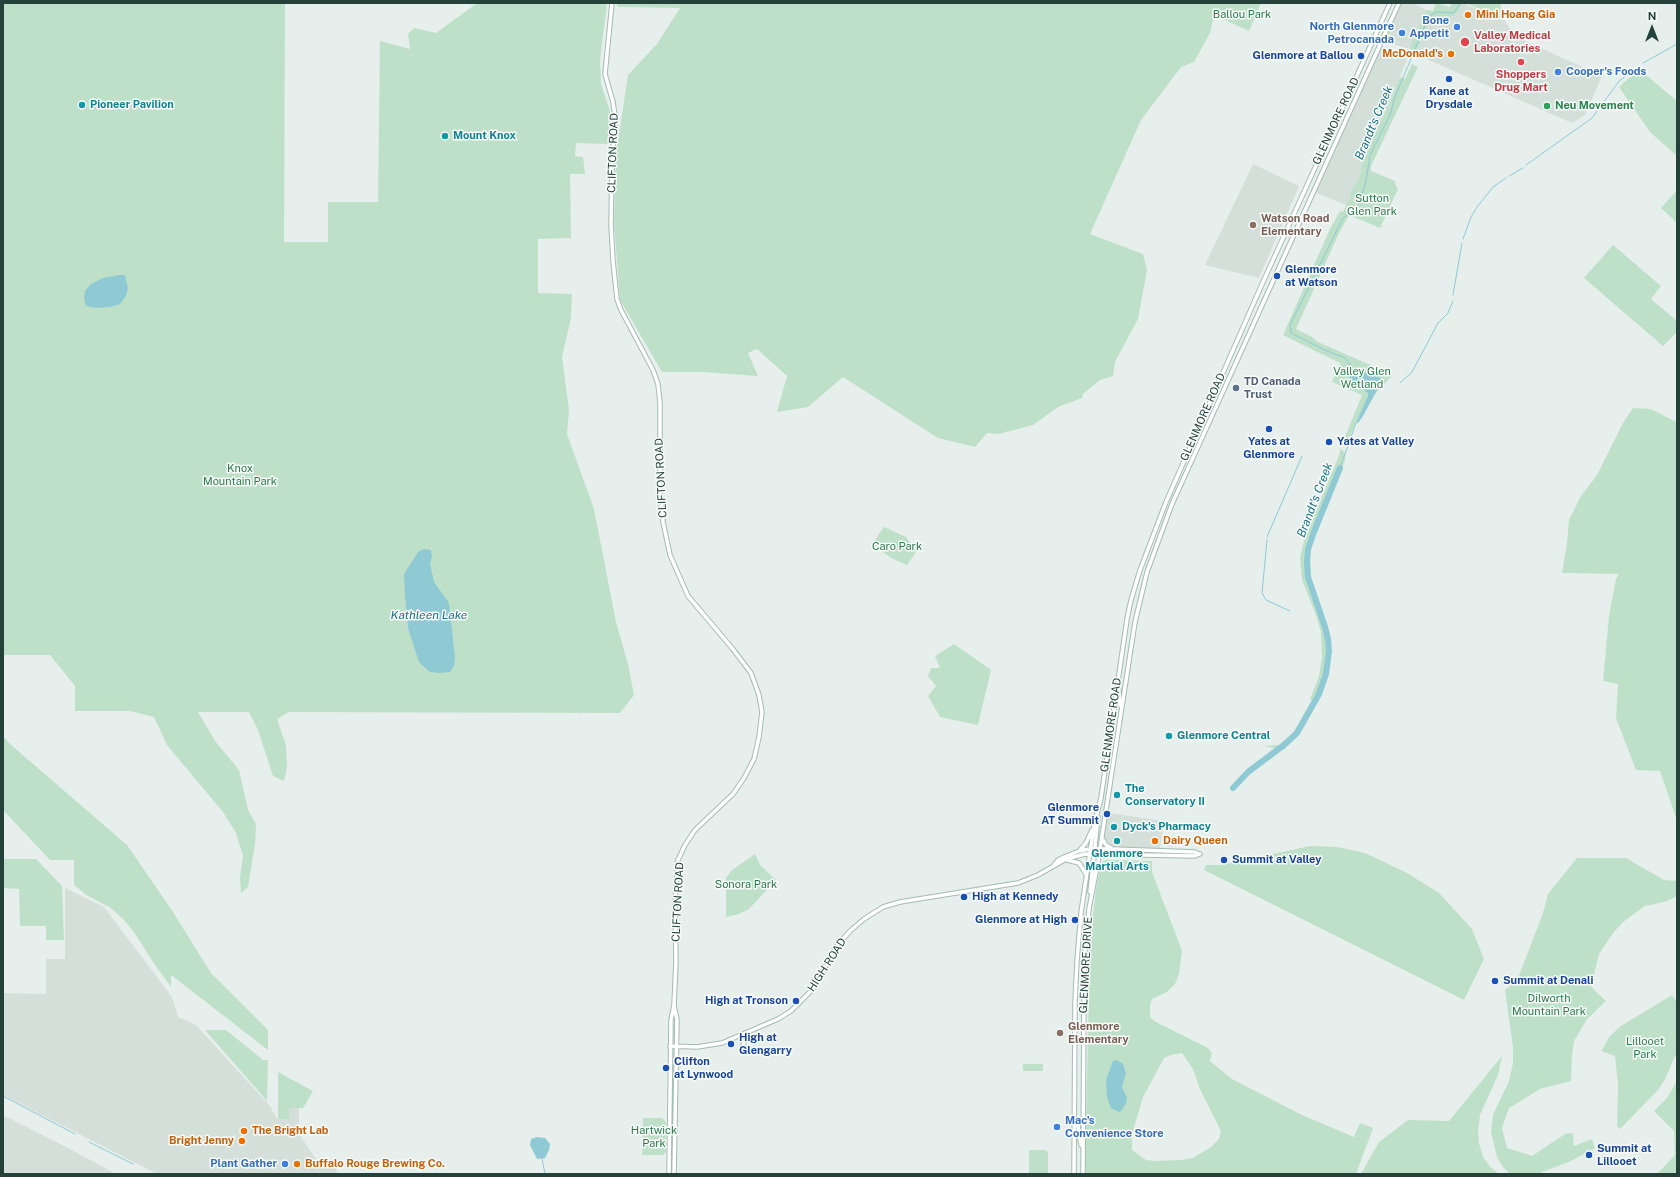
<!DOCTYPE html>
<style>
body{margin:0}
#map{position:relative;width:1680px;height:1177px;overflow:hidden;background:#e6efeb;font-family:"Public Sans",sans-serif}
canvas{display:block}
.frame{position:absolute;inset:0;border:4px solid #24423a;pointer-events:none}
.north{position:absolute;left:1632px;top:8px;width:40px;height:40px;-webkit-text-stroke:3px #f7fbf9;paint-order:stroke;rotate:0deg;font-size:11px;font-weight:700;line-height:16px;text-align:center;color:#24423a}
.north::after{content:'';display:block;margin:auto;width:14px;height:18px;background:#24423a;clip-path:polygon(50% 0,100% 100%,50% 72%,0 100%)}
</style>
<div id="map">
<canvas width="1680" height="1177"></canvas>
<div class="frame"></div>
<div class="north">N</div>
</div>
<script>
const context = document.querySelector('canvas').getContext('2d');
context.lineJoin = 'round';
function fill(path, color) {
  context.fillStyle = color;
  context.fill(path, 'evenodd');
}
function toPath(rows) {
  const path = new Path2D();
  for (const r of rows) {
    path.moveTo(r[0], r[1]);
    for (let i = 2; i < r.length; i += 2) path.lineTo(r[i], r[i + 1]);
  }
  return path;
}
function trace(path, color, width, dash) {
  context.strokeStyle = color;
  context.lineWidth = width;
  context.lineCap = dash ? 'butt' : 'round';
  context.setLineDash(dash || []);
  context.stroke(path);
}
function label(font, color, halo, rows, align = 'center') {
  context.font = font + ' "Public Sans",sans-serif';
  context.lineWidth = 3;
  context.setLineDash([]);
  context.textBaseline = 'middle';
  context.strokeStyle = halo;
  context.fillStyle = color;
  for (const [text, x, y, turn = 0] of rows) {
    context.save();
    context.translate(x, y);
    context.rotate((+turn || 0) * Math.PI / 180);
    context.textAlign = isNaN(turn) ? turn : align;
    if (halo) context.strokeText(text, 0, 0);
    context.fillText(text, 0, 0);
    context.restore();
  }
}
const built = toPath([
 [1401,3,1413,3,1426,10,1409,49,1383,41],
 [1463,3,1505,21,1513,33,1521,39,1602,76,1585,115,1572,123,1415,54,1430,20,1444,16,1453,17,1459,11],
 [1379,48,1407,60,1396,85,1394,93,1362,163,1360,175,1349,194,1351,195,1346,205,1314,192],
 [1253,164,1299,186,1259,278,1205,265],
 [1108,813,1164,821,1160,848,1114,847,1110,845,1101,835],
 [65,888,104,907,172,997,178,1017,196,1025,270,1106,277,1119,289,1120,289,1108,299,1108,299,1134,318,1162,336,1162,337,1174,157,1174,3,1095,3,993,46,994,46,959,65,959],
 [3,1115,72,1150,116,1174,3,1174]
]);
const green = toPath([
 [3,3,285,3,284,242,328,242,328,202,378,202,380,41,410,49,408,34,414,28,436,33,477,3,607,3,600,61,601,84,610,111,608,144,576,143,575,156,583,157,585,174,570,174,571,238,538,239,538,293,572,294,571,318,562,357,569,410,567,434,594,509,616,622,628,664,634,695,620,713,289,712,277,719,286,745,287,768,284,781,273,776,258,730,249,712,198,712,215,741,239,770,248,810,256,824,255,844,248,887,241,893,240,877,243,856,236,833,223,812,167,745,154,717,130,711,75,711,75,686,50,655,3,655],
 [617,3,1261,3,1249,31,1214,15,1210,33,1194,62,1181,67,1141,120,1090,234,1143,254,1147,270,1138,319,1115,362,1113,376,1100,380,1083,394,1082,398,1058,407,1033,425,999,434,987,433,975,447,938,438,843,377,808,407,777,412,787,376,757,349,748,353,758,376,703,372,662,372,620,300,614,223,616,154,628,75,657,44,680,8,617,7],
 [1436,3,1450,7,1452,3,1463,3,1459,11,1454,16,1449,17,1444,16,1430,20,1416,52,1409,49,1426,10,1433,11],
 [1466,3,1501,3,1500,18],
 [1412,64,1418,67,1371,166,1371,171,1395,181,1396,186,1398,189,1380,228,1349,215,1339,233,1296,329,1312,337,1318,342,1393,375,1365,404,1350,436,1347,438,1345,437,1362,395,1332,382,1340,363,1283,335,1330,229,1340,211,1343,212,1351,195,1349,194,1360,175,1362,163,1394,93,1396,85,1400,77,1405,79],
 [1639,69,1677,101,1677,156,1650,132,1619,87],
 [1677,190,1677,223,1661,208],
 [1613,245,1661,286,1651,299,1677,321,1677,332,1663,346,1584,278],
 [1633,408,1651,409,1676,422,1677,821,1660,771,1636,770,1616,718,1618,684,1603,681,1609,616,1616,579,1619,574,1562,573,1567,543,1569,520,1581,496,1597,475,1623,423],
 [1340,448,1345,453,1345,461,1314,534,1310,556,1311,579,1326,624,1329,638,1330,659,1327,679,1318,701,1301,730,1293,741,1283,750,1264,746,1279,745,1293,733,1312,700,1310,699,1319,676,1322,657,1321,632,1316,615,1302,580,1300,558,1305,537,1340,453],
 [884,527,906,537,915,549,916,552,907,565,891,558,872,544],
 [954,644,991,670,978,725,940,717,928,696,936,686,928,676,931,668,940,668,935,656],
 [3,736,10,744,127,845,171,909,211,973,268,1030,268,1050,171,975,171,987,155,965,134,932,123,919,111,908,88,896,74,885,74,860,50,860,3,810],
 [1310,846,1337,847,1365,853,1407,873,1439,893,1472,929,1484,959,1464,1000,1204,870,1206,865,1222,865],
 [755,854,760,865,776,880,749,909,739,914,726,917,726,878,731,871],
 [1577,858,1626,858,1664,880,1677,881,1677,896,1667,901,1645,906,1623,922,1614,932,1599,954,1591,987,1606,1001,1587,1019,1574,1041,1572,1055,1571,1081,1540,1089,1509,1108,1502,1128,1507,1148,1532,1156,1565,1134,1573,1133,1574,1146,1592,1139,1595,1148,1571,1161,1537,1174,1510,1174,1503,1167,1497,1157,1491,1132,1493,1115,1509,1081,1513,1063,1513,1047,1505,990,1517,981,1543,913,1548,894],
 [36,859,62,886,64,940,46,940,46,926,20,926,19,889,3,888,3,859],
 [1105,860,1152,861,1152,872,1182,951,1179,974,1175,984,1167,992,1152,999,1150,1006,1150,1017,1154,1021,1208,1048,1212,1053,1210,1061,1232,1079,1302,1115,1354,1137,1360,1123,1373,1128,1356,1174,1085,1174,1090,941,1096,889,1101,863],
 [1182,1053,1193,1069,1200,1089,1221,1131,1219,1139,1211,1147,1193,1158,1182,1160,1157,1161,1146,1160,1132,1150,1132,1134,1143,1097,1164,1058,1171,1055],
 [1672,995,1677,1003,1677,1052,1665,1079,1658,1090,1620,1129,1617,1126,1618,1085,1615,1056,1601,1051,1603,1048,1610,1036,1621,1026],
 [205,1030,226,1030,263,1060,268,1060,267,1101],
 [1502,1056,1498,1075,1480,1115,1478,1131,1479,1143,1483,1157,1491,1168,1498,1173,1361,1174,1379,1142,1408,1120,1449,1121],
 [1023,1064,1043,1064,1043,1071,1023,1071],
 [278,1072,313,1091,303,1108,289,1108,289,1120,278,1119],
 [1677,1081,1677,1174,1657,1174,1675,1155,1674,1131,1654,1111,1667,1098],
 [643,1118,662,1118,666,1122,666,1152,663,1155,642,1155],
 [1029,1150,1045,1150,1048,1152,1048,1174,1029,1174]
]);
const water = toPath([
 [120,275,125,275,128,288,126,296,120,304,111,307,95,308,86,306,84,298,85,291,91,284,103,278],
 [1352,367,1383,379,1363,416,1358,423,1356,423,1368,396,1368,393,1350,379,1348,373],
 [424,549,431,550,432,556,430,564,434,582,449,603,455,658,454,666,450,672,439,673,430,672,419,662,408,628,405,596,404,574,418,552],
 [1117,1060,1123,1064,1126,1073,1122,1087,1127,1098,1126,1103,1122,1110,1119,1112,1111,1108,1109,1103,1107,1097,1106,1080,1113,1061],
 [537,1137,545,1138,550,1144,549,1150,545,1158,537,1159,530,1145,531,1139]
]);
const stream = toPath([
 [1643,63,1677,44],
 [1526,165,1592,118,1620,80,1638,67],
 [1509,176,1523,168],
 [1463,239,1471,217,1477,207,1493,187,1506,178],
 [1453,295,1462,243],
 [1352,367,1345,358,1327,351,1291,333,1290,325,1343,218,1358,206,1366,181,1370,155,1391,113,1394,99,1429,16,1437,12,1454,13,1460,3],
 [1400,383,1412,372,1438,323,1448,313,1453,301],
 [1340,468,1356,423],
 [1267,537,1302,456],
 [1267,540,1262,593,1266,600,1290,611],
 [3,1096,75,1134],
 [89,1142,133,1164],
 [542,1158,545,1174],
 [153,1174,154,1174]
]);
const river = toPath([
 [1233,788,1248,772,1284,745,1297,733,1319,694,1326,674,1329,651,1328,639,1325,627,1308,577,1307,563,1308,549,1314,532,1340,468]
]);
const secondary = toPath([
 [612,3,605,74,613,102,615,116,612,165,611,225,613,261,617,299,621,310,653,370,658,384,660,403,660,493,663,522,670,555,688,596,732,648,751,673,759,695,762,712,759,737,754,759,744,778,733,794,695,830,685,845,678,860,675,901,676,962,674,1005,671,1020,669,1174],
 [1118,681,1120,705],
 [1102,838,1106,845,1111,848],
 [1080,850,1086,843,1092,830],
 [1096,850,1095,846,1098,817],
 [1067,860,1079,863,1086,874],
 [1054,865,1058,860,1064,857,1079,851,1090,849,1113,849,1195,852,1199,854],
 [1090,892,1094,856,1093,853],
 [743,1045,748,1033],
 [670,1046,697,1047,722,1043,778,1019,791,1011,814,988,836,947,850,931,864,919,883,907,900,902,1018,883,1038,875,1066,859,1085,854,1195,856,1200,854],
 [1077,1120,1081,1145],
 [674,1174,677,1020,674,1006],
 [1074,1174,1075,1002,1077,961,1081,913,1094,825,1101,798,1127,619,1131,600,1140,570,1166,502,1263,282,1390,3],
 [1083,1174,1084,987,1085,950,1089,909,1098,862,1135,622,1147,572,1172,504,1399,3]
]);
const markers = [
 [1468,15,4,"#e8710a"],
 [1457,27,4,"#3f7fe0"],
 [1402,33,4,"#3f7fe0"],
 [1465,42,5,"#e0444e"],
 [1451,54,4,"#e8710a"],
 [1361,56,4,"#1a4fb4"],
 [1521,62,4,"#e0444e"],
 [1558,72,4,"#3f7fe0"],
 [1449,79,4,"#1a4fb4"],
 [82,105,4,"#0f9aa8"],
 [1547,106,4,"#2e9e5b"],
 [445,136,4,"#0f9aa8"],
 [1253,225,4,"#8d6e63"],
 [1277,276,4,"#1a4fb4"],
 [1236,388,4,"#5c6f8a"],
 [1269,429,4,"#1a4fb4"],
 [1329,442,4,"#1a4fb4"],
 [1169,736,4,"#0f9aa8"],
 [1117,795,4,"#0f9aa8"],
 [1107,814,4,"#1a4fb4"],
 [1114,827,4,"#0f9aa8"],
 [1117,841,4,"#0f9aa8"],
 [1155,841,4,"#e8710a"],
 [1224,860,4,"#1a4fb4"],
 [964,897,4,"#1a4fb4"],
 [1075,920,4,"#1a4fb4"],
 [1495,981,4,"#1a4fb4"],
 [796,1001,4,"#1a4fb4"],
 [1060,1033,4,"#8d6e63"],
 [731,1044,4,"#1a4fb4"],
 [666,1068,4,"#1a4fb4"],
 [1057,1127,4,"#3f7fe0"],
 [244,1131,4,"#e8710a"],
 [242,1141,4,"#e8710a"],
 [1589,1155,4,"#1a4fb4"],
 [285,1164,4,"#3f7fe0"],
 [297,1164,4,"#e8710a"]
];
const parkNames = [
 ["Ballou Park",1242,15],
 ["Sutton",1372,199],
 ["Glen Park",1372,212],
 ["Valley Glen",1362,372],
 ["Wetland",1362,385],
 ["Knox",240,469],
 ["Mountain Park",240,482],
 ["Caro Park",897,547],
 ["Sonora Park",746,885],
 ["Dilworth",1549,999],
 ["Mountain Park",1549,1012],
 ["Lillooet",1645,1042],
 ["Park",1645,1055],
 ["Hartwick",654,1131],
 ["Park",654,1144]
];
const foodNames = [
 ["Mini Hoang Gia",1476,15],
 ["McDonald's",1443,54,"right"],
 ["Dairy Queen",1163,841],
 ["The Bright Lab",252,1131],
 ["Bright Jenny",234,1141,"right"],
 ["Buffalo Rouge Brewing Co.",305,1164]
];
const shopNames = [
 ["Bone",1449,21],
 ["Appetit",1449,34],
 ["North Glenmore",1394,27],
 ["Petrocanada",1394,40],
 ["Cooper's Foods",1566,72,"left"],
 ["Mac's",1065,1121,"left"],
 ["Convenience Store",1065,1134,"left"],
 ["Plant Gather",277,1164]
];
const healthNames = [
 ["Valley Medical",1474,36],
 ["Laboratories",1474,49],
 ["Shoppers",1521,75,"center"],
 ["Drug Mart",1521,88,"center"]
];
const transitNames = [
 ["Glenmore at Ballou",1353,56,"right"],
 ["Kane at",1449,92,"center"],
 ["Drysdale",1449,105,"center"],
 ["Glenmore",1285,270],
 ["at Watson",1285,283],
 ["Yates at",1269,442,"center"],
 ["Glenmore",1269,455,"center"],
 ["Yates at Valley",1337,442],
 ["Glenmore",1099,808,"right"],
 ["AT Summit",1099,821,"right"],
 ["Summit at Valley",1232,860],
 ["High at Kennedy",972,897],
 ["Glenmore at High",1067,920,"right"],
 ["Summit at Denali",1503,981],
 ["High at Tronson",788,1001,"right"],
 ["High at",739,1038],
 ["Glengarry",739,1051],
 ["Clifton",674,1062],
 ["at Lynwood",674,1075],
 ["Summit at",1597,1149],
 ["Lillooet",1597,1162]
];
const cultureNames = [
 ["Pioneer Pavilion",90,105],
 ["Mount Knox",453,136],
 ["Glenmore Central",1177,736],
 ["The",1125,789],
 ["Conservatory II",1125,802],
 ["Dyck's Pharmacy",1122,827],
 ["Glenmore",1117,854,"center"],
 ["Martial Arts",1117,867,"center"]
];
const leisureNames = [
 ["Neu Movement",1555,106]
];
const streetNames = [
 ["GLENMORE ROAD",1336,121,-65],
 ["CLIFTON ROAD",613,153,-88],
 ["GLENMORE ROAD",1203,417,-66],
 ["CLIFTON ROAD",661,478,-93],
 ["GLENMORE ROAD",1111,725,-82],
 ["CLIFTON ROAD",678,902,-87],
 ["HIGH ROAD",827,965,-57],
 ["GLENMORE DRIVE",1086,965,-87]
];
const educationNames = [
 ["Watson Road",1261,219],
 ["Elementary",1261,232],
 ["Glenmore",1068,1027],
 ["Elementary",1068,1040]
];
const serviceNames = [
 ["TD Canada",1244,382],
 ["Trust",1244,395]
];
const waterNames = [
 ["Brandt's Creek",1374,123,-67],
 ["Brandt's Creek",1315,500,-69],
 ["Kathleen Lake",429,615]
];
fill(built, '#d4dfda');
fill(green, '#bfe0c8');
fill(water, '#8ec9d4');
trace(stream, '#8ec9d4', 1);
trace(river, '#8ec9d4', 6);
trace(secondary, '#a4bbb3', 5.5);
trace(secondary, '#fff', 3.5);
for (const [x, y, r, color] of markers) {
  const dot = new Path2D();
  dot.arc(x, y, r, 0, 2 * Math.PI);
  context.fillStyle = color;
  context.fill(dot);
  trace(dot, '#f7fbf9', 1.5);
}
label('11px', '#2d7a4b', '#f7fbf9', parkNames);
label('bold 11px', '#c56008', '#f7fbf9', foodNames, 'left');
label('bold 11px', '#366cbe', '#f7fbf9', shopNames, 'right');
label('bold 11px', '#be3a42', '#f7fbf9', healthNames, 'left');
label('bold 11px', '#164399', '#f7fbf9', transitNames, 'left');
label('bold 11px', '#0d838f', '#f7fbf9', cultureNames, 'left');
label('bold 11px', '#27864d', '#f7fbf9', leisureNames, 'left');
label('11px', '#24423a', '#f7fbf9', streetNames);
label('bold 11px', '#785e54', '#f7fbf9', educationNames, 'left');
label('bold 11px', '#4e5e75', '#f7fbf9', serviceNames, 'left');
label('italic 12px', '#1c6f80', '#f7fbf9', waterNames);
</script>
